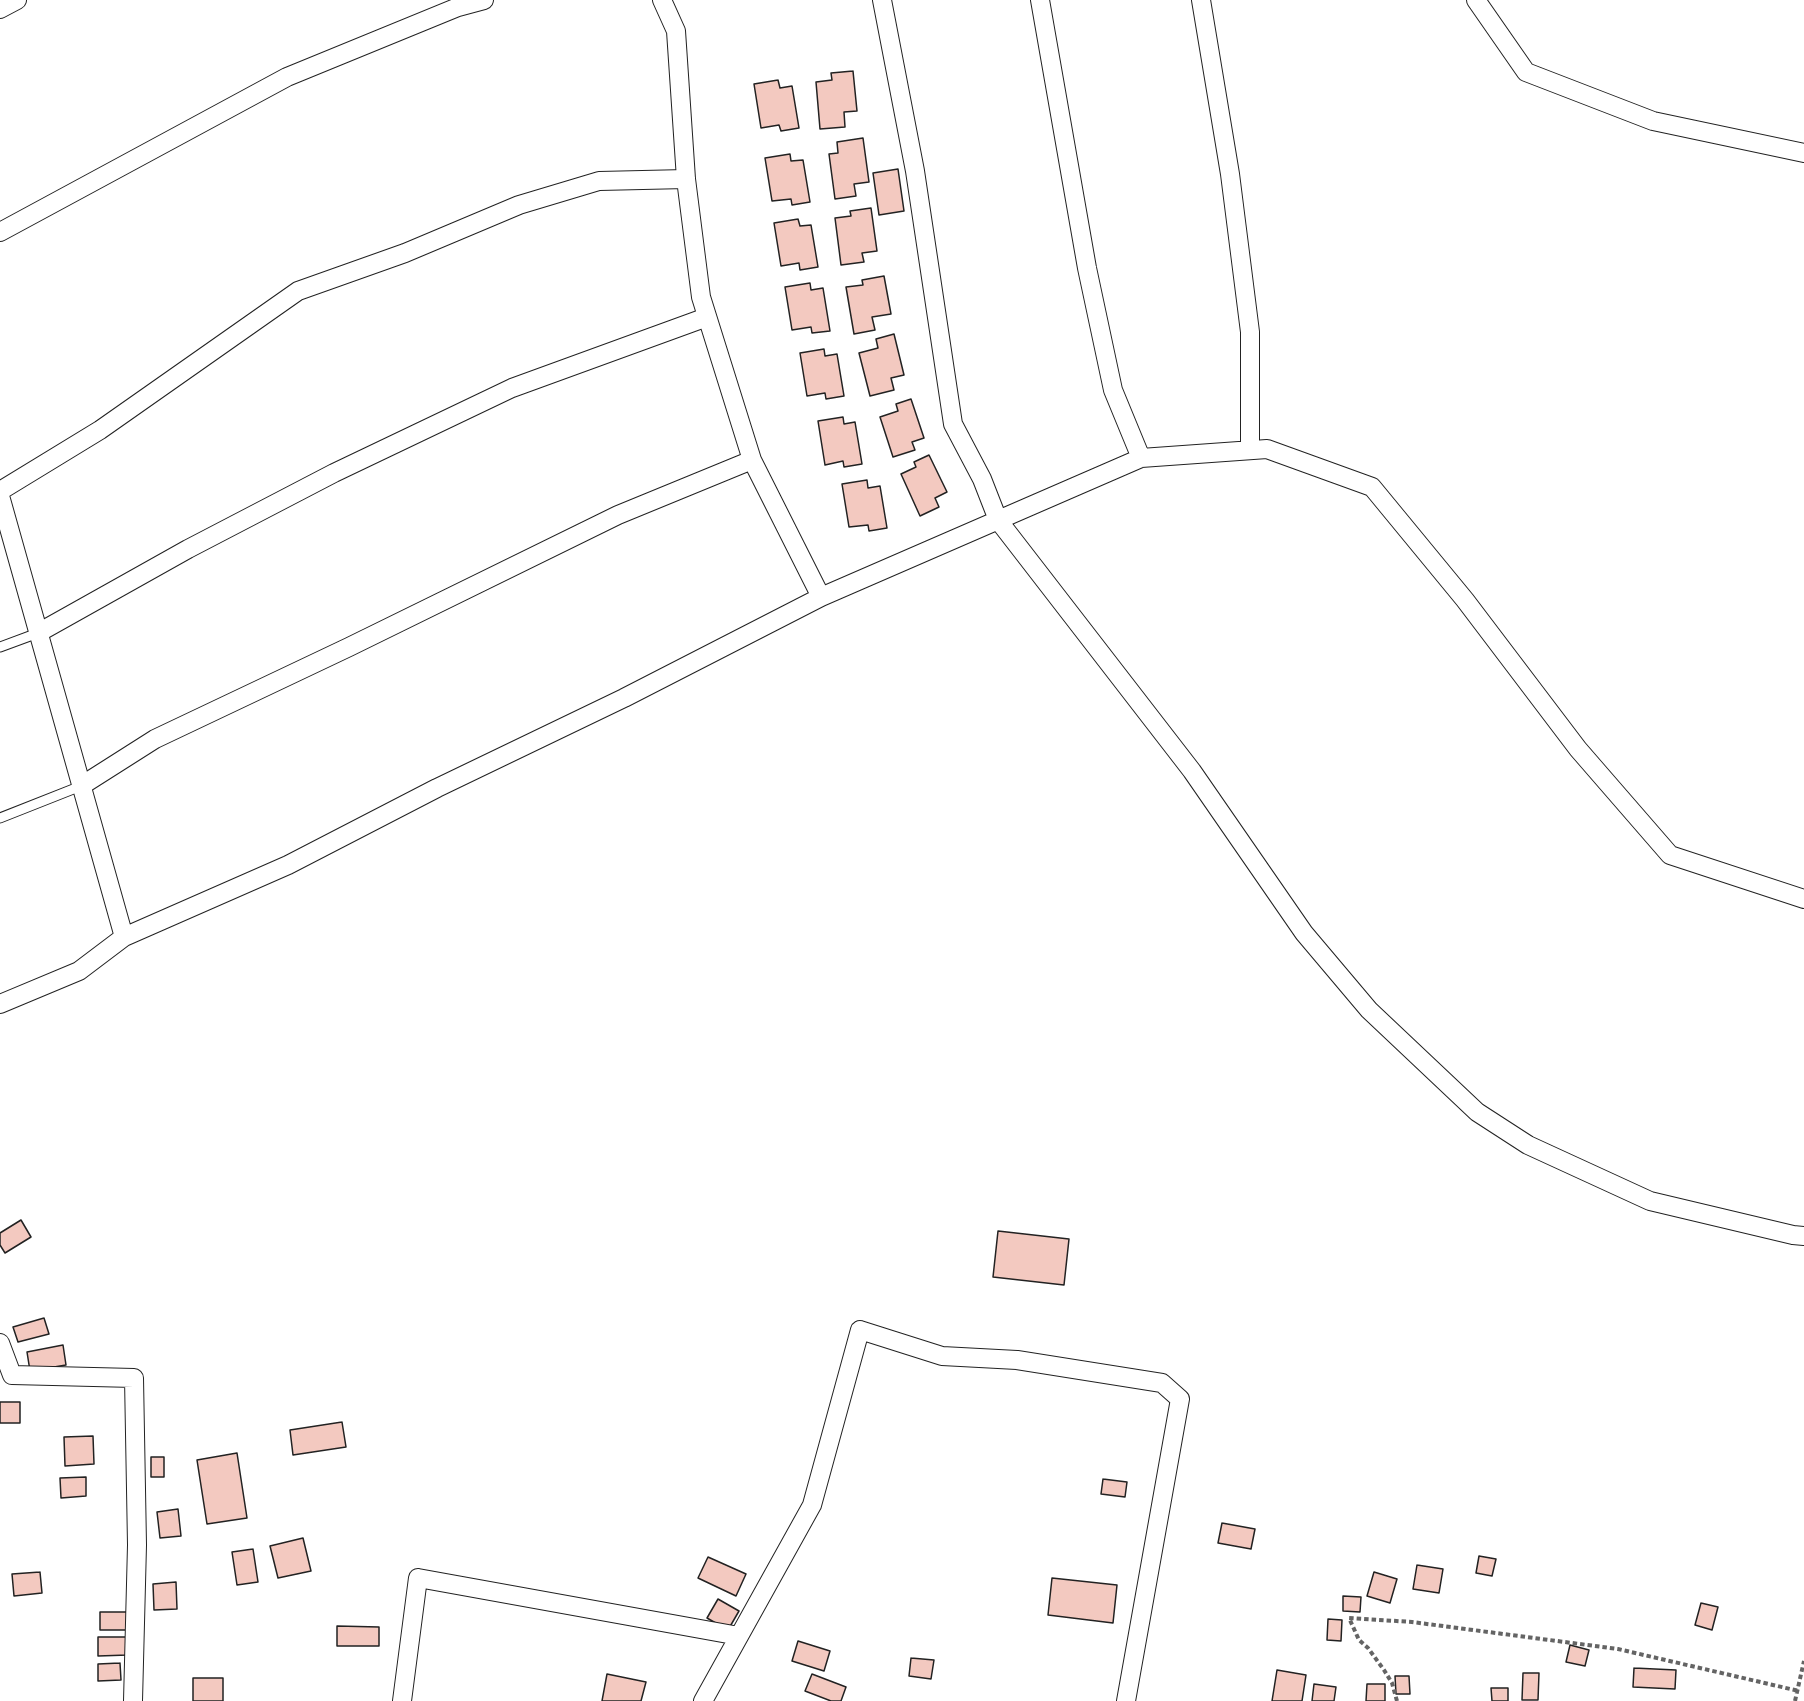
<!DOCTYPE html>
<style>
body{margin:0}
canvas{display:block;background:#fff}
</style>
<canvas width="1804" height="1701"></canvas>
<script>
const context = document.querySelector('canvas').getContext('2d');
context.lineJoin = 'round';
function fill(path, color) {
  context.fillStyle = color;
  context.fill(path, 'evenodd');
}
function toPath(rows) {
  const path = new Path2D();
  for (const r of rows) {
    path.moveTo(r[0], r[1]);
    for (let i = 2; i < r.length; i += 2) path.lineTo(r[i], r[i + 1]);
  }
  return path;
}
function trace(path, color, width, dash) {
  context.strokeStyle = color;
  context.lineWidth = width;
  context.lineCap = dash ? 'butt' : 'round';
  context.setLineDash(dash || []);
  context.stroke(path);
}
const building = toPath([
 [853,71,857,111,844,112,845,127,820,129,816,82,832,80,831,73,853,71],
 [778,80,780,88,792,86,799,128,781,131,779,125,761,128,754,84,778,80],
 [863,138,869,182,854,184,856,196,835,199,829,154,838,153,837,142,863,138],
 [790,154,791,161,803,160,810,202,792,205,791,199,772,201,765,158,790,154],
 [898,169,904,211,879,215,873,173,898,169],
 [871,208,877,251,862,253,864,262,841,265,835,218,851,216,850,211,871,208],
 [798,219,800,226,811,225,818,267,800,270,799,263,781,266,774,223,798,219],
 [884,276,891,314,872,317,875,330,854,334,846,287,863,285,862,280,884,276],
 [810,283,811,290,823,288,830,331,812,333,811,327,792,330,785,287,810,283],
 [894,334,904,375,891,378,894,390,870,396,859,353,878,348,876,339,894,334],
 [824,349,825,356,837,354,844,396,826,399,825,393,807,396,800,353,824,349],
 [911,399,924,438,912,442,915,450,893,457,880,417,898,411,896,404,911,399],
 [843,417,844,424,855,422,862,464,844,467,843,461,825,465,818,421,843,417],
 [929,455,947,492,935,498,939,507,920,516,901,474,916,467,914,462,929,455],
 [867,480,868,488,880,486,887,528,869,531,868,525,849,527,842,484,867,480],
 [21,1220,31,1237,5,1253,0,1245,0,1233,21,1220],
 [998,1231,1069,1239,1064,1285,993,1277,998,1231],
 [44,1318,49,1334,18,1342,13,1327,44,1318],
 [63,1345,66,1365,30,1371,27,1352,63,1345],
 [0,1402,20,1402,20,1423,0,1423,0,1402],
 [342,1422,346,1447,293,1455,290,1430,342,1422],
 [93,1436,94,1464,65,1466,64,1437,93,1436],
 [237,1453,247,1518,207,1524,197,1460,237,1453],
 [151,1457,164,1457,164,1477,151,1477,151,1457],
 [86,1477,86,1496,61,1498,60,1478,86,1477],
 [1103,1479,1127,1482,1125,1497,1101,1494,1103,1479],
 [178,1509,181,1536,160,1538,157,1512,178,1509],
 [1222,1523,1255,1529,1251,1549,1218,1543,1222,1523],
 [303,1538,311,1571,278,1578,270,1546,303,1538],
 [253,1549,258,1582,237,1585,232,1552,253,1549],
 [1479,1556,1496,1559,1492,1576,1476,1573,1479,1556],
 [708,1557,746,1574,736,1596,698,1578,708,1557],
 [1417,1565,1443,1569,1439,1593,1413,1589,1417,1565],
 [40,1572,42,1593,14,1596,12,1574,40,1572],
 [1374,1572,1397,1579,1390,1603,1367,1596,1374,1572],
 [1052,1578,1117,1585,1113,1623,1048,1615,1052,1578],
 [176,1582,177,1609,154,1610,153,1584,176,1582],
 [1343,1596,1361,1597,1360,1612,1343,1611,1343,1596],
 [718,1599,739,1611,728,1630,707,1618,718,1599],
 [1701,1603,1718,1607,1712,1630,1695,1625,1701,1603],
 [100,1612,127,1612,127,1630,100,1630,100,1612],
 [1328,1619,1342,1620,1341,1641,1327,1640,1328,1619],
 [337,1626,379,1627,379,1646,337,1646,337,1626],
 [98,1637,127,1637,128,1655,98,1656,98,1637],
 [798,1641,830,1651,824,1671,792,1661,798,1641],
 [1570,1645,1589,1650,1585,1666,1566,1662,1570,1645],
 [911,1658,934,1660,931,1679,909,1676,911,1658],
 [120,1663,121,1680,98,1681,98,1664,120,1663],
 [1634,1668,1676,1670,1675,1689,1633,1687,1634,1668],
 [1277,1670,1306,1675,1302,1701,1272,1701,1277,1670],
 [1523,1673,1539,1673,1538,1700,1522,1700,1523,1673],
 [607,1674,646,1682,641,1701,602,1701,607,1674],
 [812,1674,846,1687,841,1701,831,1701,805,1691,812,1674],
 [1395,1676,1409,1676,1410,1694,1396,1694,1395,1676],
 [193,1678,223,1678,223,1701,193,1701,193,1678],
 [1314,1684,1336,1687,1334,1701,1312,1701,1314,1684],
 [1367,1684,1385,1684,1385,1701,1366,1701,1367,1684],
 [1491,1688,1508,1688,1508,1701,1492,1701,1491,1688]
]);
const path = toPath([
 [1397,1701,1392,1683,1384,1670,1368,1648,1359,1640,1349,1618,1412,1622,1618,1649,1799,1691],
 [1795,1701,1804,1661]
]);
const service = toPath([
 [0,647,38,633],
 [0,818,81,786]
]);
const minor = toPath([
 [882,0,915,171,953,424,982,479,998,520,1192,771,1304,933,1369,1010,1477,1112,1528,1145,1650,1201,1793,1235,1804,1236],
 [1040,0,1087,268,1113,390,1141,458],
 [1201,0,1230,174,1250,332,1250,450],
 [1476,0,1526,72,1653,121,1804,153],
 [0,9,17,0],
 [0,232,287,77,458,7,484,0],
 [0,491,100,430,298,291,405,253,519,205,599,181,686,179],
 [0,496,124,937,79,971,0,1004],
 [821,597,1141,458,1267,449,1372,487,1465,600,1578,749,1670,855,1804,899],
 [38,633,188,549,334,473,512,388,707,317],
 [81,786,155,739,349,647,618,515,752,460],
 [124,937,288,865,437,788,624,698,821,597,752,460,701,297,686,179,676,31,662,0],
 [0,1343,12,1375,134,1378,137,1545,133,1701],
 [402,1701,418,1578,739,1636],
 [703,1701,812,1505,860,1330,942,1356,1017,1360,1162,1383,1180,1399,1126,1701]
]);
fill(building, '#f3c9c0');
trace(building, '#222', 1.5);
trace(service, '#222', 11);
trace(minor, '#222', 20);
trace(path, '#646464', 4, [4.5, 3]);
trace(service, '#fff', 9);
trace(minor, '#fff', 18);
</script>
